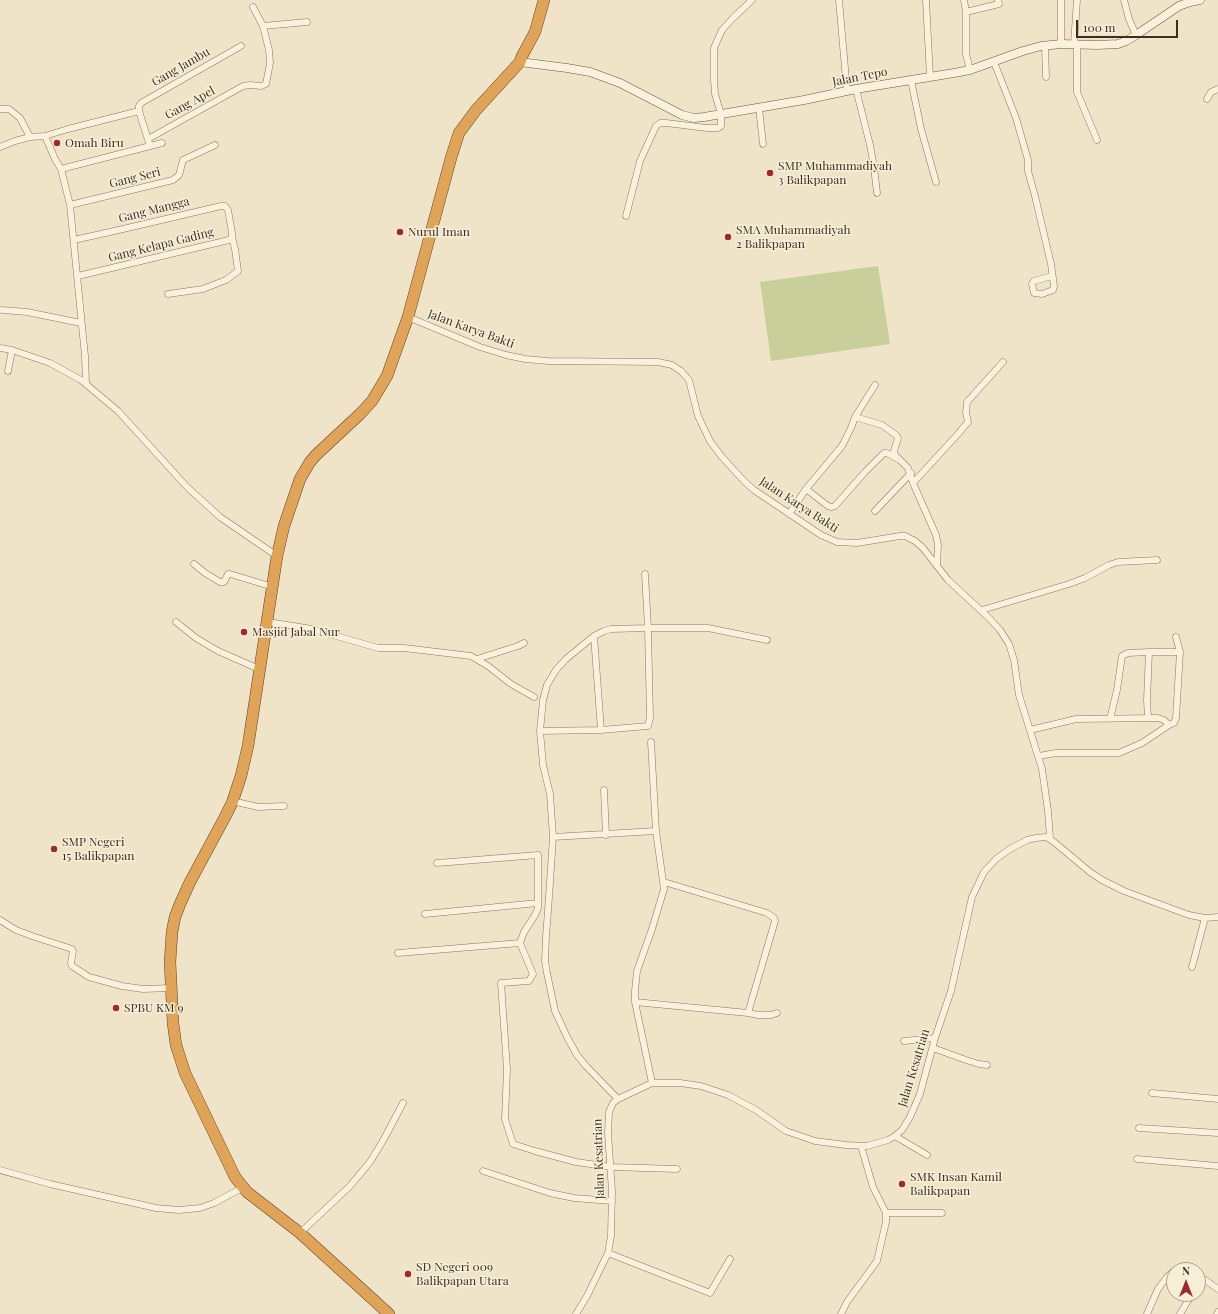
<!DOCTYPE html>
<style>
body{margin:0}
#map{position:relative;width:1218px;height:1314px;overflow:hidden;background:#f0e4c8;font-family:"Playfair Display",serif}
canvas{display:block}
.north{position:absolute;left:1166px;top:1262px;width:40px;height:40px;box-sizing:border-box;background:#f7eed8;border:1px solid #ada18e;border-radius:50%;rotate:0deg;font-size:11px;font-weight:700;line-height:16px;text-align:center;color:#3d2e20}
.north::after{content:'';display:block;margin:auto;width:14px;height:18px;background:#9e2a2b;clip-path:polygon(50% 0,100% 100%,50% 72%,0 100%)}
.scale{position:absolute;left:1076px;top:20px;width:102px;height:18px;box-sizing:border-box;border:2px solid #3d2e20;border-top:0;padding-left:5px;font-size:12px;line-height:14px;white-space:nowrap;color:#3d2e20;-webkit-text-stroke:3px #f7eed8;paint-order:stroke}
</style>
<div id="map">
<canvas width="1218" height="1314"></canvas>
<div class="north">N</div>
<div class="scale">100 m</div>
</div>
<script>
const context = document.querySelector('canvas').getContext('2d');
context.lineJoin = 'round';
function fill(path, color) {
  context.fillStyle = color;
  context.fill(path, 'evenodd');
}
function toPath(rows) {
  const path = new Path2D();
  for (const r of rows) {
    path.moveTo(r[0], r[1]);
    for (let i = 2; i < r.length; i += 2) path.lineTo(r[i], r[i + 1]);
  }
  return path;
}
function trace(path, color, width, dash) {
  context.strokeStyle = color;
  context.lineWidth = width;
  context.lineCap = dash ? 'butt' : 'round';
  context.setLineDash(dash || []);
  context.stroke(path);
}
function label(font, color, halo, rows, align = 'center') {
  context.font = font + ' "Playfair Display",serif';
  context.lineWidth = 3;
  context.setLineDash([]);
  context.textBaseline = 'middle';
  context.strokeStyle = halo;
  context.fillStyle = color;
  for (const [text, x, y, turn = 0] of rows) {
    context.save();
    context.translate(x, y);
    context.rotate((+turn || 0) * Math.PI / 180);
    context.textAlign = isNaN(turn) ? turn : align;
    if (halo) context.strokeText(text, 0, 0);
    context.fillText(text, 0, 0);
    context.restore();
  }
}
const green = toPath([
 [878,266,890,344,771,361,760,282]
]);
const street = toPath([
 [839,0,847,91],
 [926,0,930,77],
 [964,0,966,12,966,54,970,70],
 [1061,0,1061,44],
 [1124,0,1129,19,1136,35],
 [966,12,999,4,998,0],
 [263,26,307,22],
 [1074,44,1077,0],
 [1077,44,1077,92,1097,140],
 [1045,46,1046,77],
 [994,62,1016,118,1028,160,1028,171,1035,196,1051,264,1054,286,1053,290,1042,294,1034,293,1032,284,1034,281,1052,276],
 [911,80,921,129,936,182],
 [856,89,870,145,874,167,877,193],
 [1207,99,1211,92,1218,89],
 [759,108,763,144],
 [0,109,9,109,20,118,30,137],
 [45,136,55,159,61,169,70,205,85,356,86,384],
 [148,139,243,86,250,85,261,86,266,84,270,63,269,50,263,26,253,7],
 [150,146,139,111,139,106,141,103,241,46],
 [0,147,15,141,30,137,45,136,68,129,139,111],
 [61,169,162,143],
 [70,205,173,180,179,175,183,160,215,145],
 [626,216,640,161,656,126,660,123,666,123,707,128,718,128,721,126,721,114,715,94,714,80,714,48,722,30,733,18,752,0],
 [74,240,123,229,221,206,225,206,228,210,232,233,232,237,229,240,78,276],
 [168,294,203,289,226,280,238,271,235,249,232,237],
 [2,310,27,312,81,323],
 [408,317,480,347,506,355,525,359,548,361,658,362,672,365,681,371,689,380,698,416,710,441,722,457,745,482,754,490,821,535,837,542,857,543,900,536,905,536,915,541,923,548,948,580,989,618,1000,630,1009,644,1014,660,1019,695,1042,769,1048,811,1050,838],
 [0,348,12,350,50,363,81,380,118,411,187,487,220,517,277,556],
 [8,371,12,350],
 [875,385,855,417,882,425,896,435,898,438,894,451,895,455,908,468,913,483],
 [806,489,842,446,851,428,855,417],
 [875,511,911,473],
 [789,514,806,489,828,506,832,507,835,506,865,472,884,453,887,453,898,459],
 [194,564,205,573,220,582,224,582,228,574,230,574,273,587],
 [937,566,938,545,936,535,913,483,958,434,968,422,966,413,967,402,1003,362],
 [645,574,648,628,708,628,767,640],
 [982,610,1069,584,1085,578,1109,565,1118,562,1157,560],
 [176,622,196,638,218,651,259,669],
 [268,622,312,629,378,648,404,648,471,656,488,666,511,684,534,697],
 [594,636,601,730],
 [477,659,518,646,524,643],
 [1148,718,1147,700,1149,652,1180,652],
 [1110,719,1117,690,1122,656,1128,653,1149,652],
 [1169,725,1174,723,1176,718,1180,652,1176,637],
 [1030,730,1076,719,1158,718,1164,720,1169,725,1142,743,1119,753,1056,753,1039,756],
 [540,731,601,730,648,726,650,718,648,628,611,629,604,631,594,636,566,659,556,670,547,685,543,700,540,731,543,765,550,794,553,837,549,897,546,937,545,961,547,973,555,1011,567,1037,577,1055,586,1066,618,1099],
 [651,742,656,831,664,889,652,929,637,971,635,991,635,1002,652,1083],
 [604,790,606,835],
 [232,801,258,807,284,806],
 [553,837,656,831],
 [437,863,538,855,538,903],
 [664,882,767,913,774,918,775,921,748,1013],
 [425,914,538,903,538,908,535,915,524,932,520,943,533,974,529,981,501,983,507,1069,505,1119,513,1144,535,1151,576,1162,611,1167,677,1169],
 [0,920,16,930,35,937,72,949,73,951,71,963,72,966,89,977,122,986,143,989,171,988],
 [398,953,520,943],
 [1192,967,1205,918],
 [635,1002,748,1013,758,1015,771,1015,777,1013],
 [904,1041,935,1038],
 [933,1048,966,1060,979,1064,987,1065],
 [1152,1093,1218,1099],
 [1139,1128,1218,1133],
 [895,1136,927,1155],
 [861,1146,873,1187,886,1213,942,1213],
 [1137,1159,1218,1166],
 [0,1170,50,1184,156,1208,179,1210,200,1208,214,1203,242,1188],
 [483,1171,550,1193,574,1198,612,1201],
 [300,1233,350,1186,370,1162,384,1139,403,1103],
 [608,1253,710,1293,730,1259],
 [1176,1270,1180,1268,1189,1270],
 [1198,1275,1218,1289],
 [576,1314,587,1296,608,1253,611,1236,612,1191,608,1133,609,1112,613,1103,618,1099,652,1083,680,1083,701,1086,728,1095,756,1110,786,1131,815,1141,846,1145,867,1146,888,1140,895,1136,902,1130,910,1117,920,1094,935,1038,951,991,972,897,984,872,996,859,1010,849,1027,840,1036,838,1046,837,1054,842,1090,872,1102,880,1124,891,1189,915,1205,918,1218,917],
 [841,1314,847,1302,877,1261,886,1222,886,1213],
 [1147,1314,1158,1289,1167,1277,1174,1271],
 [1180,1314,1192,1294],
 [1217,1314,1218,1312]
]);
const secondary = toPath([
 [520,62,567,68,590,72,620,83,682,115,694,118,704,117,804,100,856,89,954,73,970,70,1023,51,1041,46,1061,44,1097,45,1118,44,1126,41,1136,35,1179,6,1190,2,1200,0]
]);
const highway = toPath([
 [389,1314,300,1233,247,1192,235,1177,185,1073,176,1045,173,1023,170,962,172,932,175,917,180,904,190,882,225,817,232,803,241,776,248,746,277,556,284,526,300,479,310,462,316,455,360,414,372,401,387,376,408,317,451,158,459,133,476,110,520,62,522,56,535,32,544,0]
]);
const markers = [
 [57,143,4,"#9e2a2b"],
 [770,173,4,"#9e2a2b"],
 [400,232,4,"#9e2a2b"],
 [728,237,4,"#9e2a2b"],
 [244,632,4,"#9e2a2b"],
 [54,849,4,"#9e2a2b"],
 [116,1008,4,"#9e2a2b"],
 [902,1184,4,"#9e2a2b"],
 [408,1274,4,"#9e2a2b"]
];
const streetNames = [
 ["Gang Jambu",181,67,-30],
 ["Jalan Tepo",860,77,-11],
 ["Gang Apel",190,103,-29],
 ["Gang Seri",135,178,-14],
 ["Gang Mangga",154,210,-14],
 ["Gang Kelapa Gading",161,245,-14],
 ["Jalan Karya Bakti",471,329,20],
 ["Jalan Karya Bakti",799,505,33],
 ["Jalan Kesatrian",914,1068,-73],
 ["Jalan Kesatrian",599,1159,-92]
];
const poiNames = [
 ["Omah Biru",65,143],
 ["SMP Muhammadiyah",778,166],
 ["3 Balikpapan",778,180],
 ["SMA Muhammadiyah",736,230],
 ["2 Balikpapan",736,244],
 ["Nurul Iman",408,232],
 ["Masjid Jabal Nur",252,632],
 ["SMP Negeri",62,842],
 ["15 Balikpapan",62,856],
 ["SPBU KM 9",124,1008],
 ["SMK Insan Kamil",910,1177],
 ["Balikpapan",910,1191],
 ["SD Negeri 009",416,1267],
 ["Balikpapan Utara",416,1281]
];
fill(green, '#c9cf9b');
trace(street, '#8d765c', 7);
trace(secondary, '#6f573f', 9);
trace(highway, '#5b4430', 12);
trace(street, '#faf1dc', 6);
trace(secondary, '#faf1dc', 8);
trace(highway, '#e0a458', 11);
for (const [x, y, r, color] of markers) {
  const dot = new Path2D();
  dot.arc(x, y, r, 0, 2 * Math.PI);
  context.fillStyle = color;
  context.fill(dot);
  trace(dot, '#f7eed8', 1.5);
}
label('12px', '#3d2e20', '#f7eed8', streetNames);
label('12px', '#3d2e20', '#f7eed8', poiNames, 'left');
</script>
